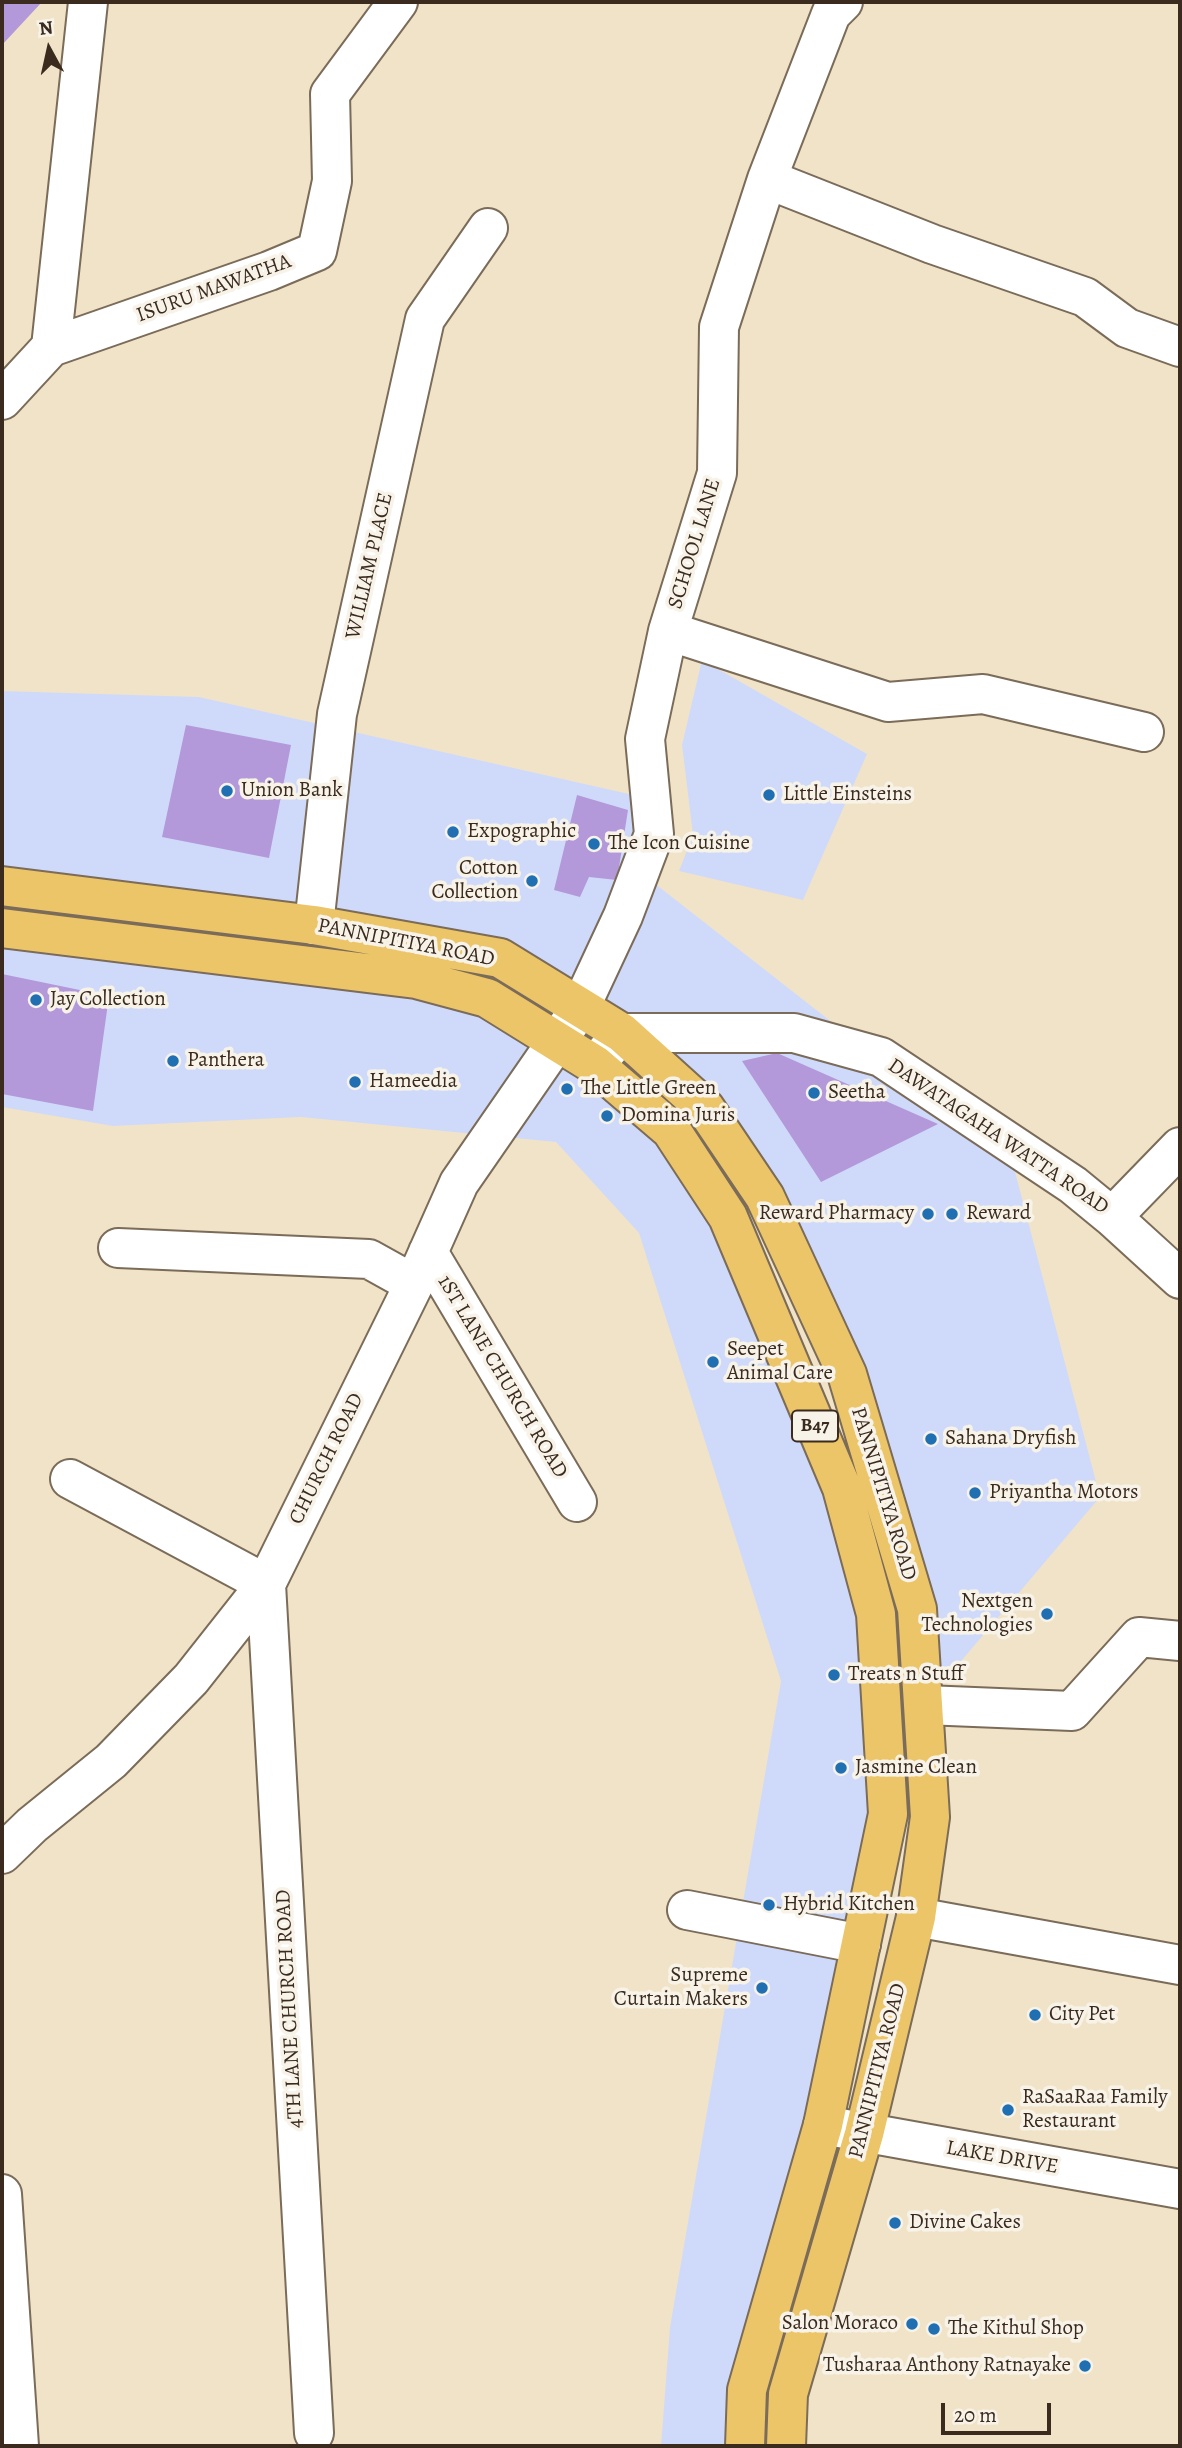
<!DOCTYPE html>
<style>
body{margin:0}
#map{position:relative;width:1182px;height:2448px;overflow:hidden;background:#f1e3c7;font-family:Alegreya,serif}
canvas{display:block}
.frame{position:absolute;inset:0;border:4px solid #3b2a1e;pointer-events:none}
.north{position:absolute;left:14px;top:14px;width:70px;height:70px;-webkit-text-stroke:5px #f7f3e8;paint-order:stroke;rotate:352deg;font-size:19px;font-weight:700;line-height:28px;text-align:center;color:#3b2a1e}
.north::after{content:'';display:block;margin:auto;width:24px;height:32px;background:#3b2a1e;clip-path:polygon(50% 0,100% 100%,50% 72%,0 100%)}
.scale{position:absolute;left:941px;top:2403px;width:110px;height:32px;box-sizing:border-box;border:4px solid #3b2a1e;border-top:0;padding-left:9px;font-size:21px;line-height:24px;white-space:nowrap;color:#3b2a1e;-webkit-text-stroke:5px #f7f3e8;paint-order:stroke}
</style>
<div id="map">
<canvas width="1182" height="2448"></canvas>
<div class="frame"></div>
<div class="north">N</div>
<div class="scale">20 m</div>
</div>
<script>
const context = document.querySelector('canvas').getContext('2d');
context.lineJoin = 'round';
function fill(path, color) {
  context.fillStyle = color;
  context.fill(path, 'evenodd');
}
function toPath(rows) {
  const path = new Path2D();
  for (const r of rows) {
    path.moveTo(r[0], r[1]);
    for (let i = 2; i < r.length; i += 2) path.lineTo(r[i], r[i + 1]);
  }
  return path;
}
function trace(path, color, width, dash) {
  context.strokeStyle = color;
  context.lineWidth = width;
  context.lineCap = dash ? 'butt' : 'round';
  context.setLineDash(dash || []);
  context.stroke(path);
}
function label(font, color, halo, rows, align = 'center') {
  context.font = font + ' Alegreya,serif';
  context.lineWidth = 7;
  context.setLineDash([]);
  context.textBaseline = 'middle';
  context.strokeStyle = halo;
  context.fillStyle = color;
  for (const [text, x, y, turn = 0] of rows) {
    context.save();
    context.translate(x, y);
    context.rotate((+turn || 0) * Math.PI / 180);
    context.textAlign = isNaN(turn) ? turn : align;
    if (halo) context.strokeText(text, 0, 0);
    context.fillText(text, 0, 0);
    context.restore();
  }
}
const built = toPath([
 [702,660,867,754,803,900,679,871,693,835,682,745],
 [2,691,199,697,651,799,640,872,1013,1164,1100,1497,929,1699,849,1373,706,1106,500,955,2,887],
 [2,938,485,1003,667,1134,723,1220,871,1615,882,1814,739,2446,661,2446,670,2327,781,1681,639,1233,556,1142,301,1117,113,1126,2,1107]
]);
const building = toPath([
 [2,2,42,2,2,45],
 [186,725,291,745,269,858,162,837],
 [577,795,628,810,617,880,589,877,580,897,554,890],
 [2,974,109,996,93,1111,2,1094],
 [777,1053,938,1124,821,1182,742,1061]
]);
const minor = toPath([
 [767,179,932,244,1085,297,1127,328,1180,347],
 [51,347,88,2],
 [2,400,51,347,269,271,317,251,332,181,330,94,398,2],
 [668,631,888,702,983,694,1144,732],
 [314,925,337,714,425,319,488,228],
 [595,1065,622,1033,794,1033,881,1057,1073,1185,1112,1217,1180,1147],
 [1112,1217,1180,1279],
 [118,1248,369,1259,414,1284],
 [428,1252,577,1502],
 [70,1479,266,1584],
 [266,1584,314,2433],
 [925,1705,1072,1711,1139,1637,1180,1641],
 [2,1854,32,1825,111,1761,191,1679,266,1584,414,1284,459,1183,580,1008,623,916,654,834,645,739,668,631,717,473,719,327,767,179,831,14,843,2],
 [687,1910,861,1944],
 [916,1917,1180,1965],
 [823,2125,1180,2189],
 [2,2194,19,2446]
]);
const major = toPath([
 [2,886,314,925,500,958,622,1033,705,1108,765,1197,847,1374,917,1609,930,1817,916,1917,864,2134,788,2394,786,2446],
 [2,928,416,979,487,998,595,1065,671,1130,728,1217,842,1488,876,1614,888,1814,823,2125,747,2390,745,2446]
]);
const markers = [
 [227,791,7,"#1f6fb2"],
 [769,795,7,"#1f6fb2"],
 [453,832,7,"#1f6fb2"],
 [594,844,7,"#1f6fb2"],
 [532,881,7,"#1f6fb2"],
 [36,1000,7,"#1f6fb2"],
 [173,1061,7,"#1f6fb2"],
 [355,1082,7,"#1f6fb2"],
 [567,1089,7,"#1f6fb2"],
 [814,1093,7,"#1f6fb2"],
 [607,1116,7,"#1f6fb2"],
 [928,1214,7,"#1f6fb2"],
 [952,1214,7,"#1f6fb2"],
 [713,1362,7,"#1f6fb2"],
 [931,1439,7,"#1f6fb2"],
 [975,1493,7,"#1f6fb2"],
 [1047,1614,7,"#1f6fb2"],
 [834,1675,7,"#1f6fb2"],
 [841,1768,7,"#1f6fb2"],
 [769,1905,7,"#1f6fb2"],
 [762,1988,7,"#1f6fb2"],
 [1035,2015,7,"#1f6fb2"],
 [1008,2110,7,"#1f6fb2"],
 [895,2223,7,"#1f6fb2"],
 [912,2324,7,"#1f6fb2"],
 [934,2329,7,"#1f6fb2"],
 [1085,2366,7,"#1f6fb2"]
];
const shields = [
 [815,1426,46]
];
const shieldNames = [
 ["B47",815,1426]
];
const streetNames = [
 ["ISURU MAWATHA",214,289,-20],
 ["SCHOOL LANE",695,544,-73],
 ["WILLIAM PLACE",370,566,-77],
 ["PANNIPITIYA ROAD",406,943,11],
 ["DAWATAGAHA WATTA ROAD",998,1137,34],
 ["1ST LANE CHURCH ROAD",502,1377,59],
 ["CHURCH ROAD",327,1459,-64],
 ["PANNIPITIYA ROAD",883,1494,73],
 ["4TH LANE CHURCH ROAD",290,2009,-93],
 ["PANNIPITIYA ROAD",878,2071,-76],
 ["LAKE DRIVE",1002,2158,10]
];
const poiNames = [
 ["Union Bank",241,791],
 ["Little Einsteins",783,795],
 ["Expographic",467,832],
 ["The Icon Cuisine",608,844],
 ["Cotton",518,869,"right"],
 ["Collection",518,893,"right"],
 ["Jay Collection",50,1000],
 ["Panthera",187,1061],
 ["Hameedia",369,1082],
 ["The Little Green",581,1089],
 ["Seetha",828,1093],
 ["Domina Juris",621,1116],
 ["Reward Pharmacy",914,1214,"right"],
 ["Reward",966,1214],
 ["Seepet",727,1350],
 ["Animal Care",727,1374],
 ["Sahana Dryfish",945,1439],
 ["Priyantha Motors",989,1493],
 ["Nextgen",1033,1602,"right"],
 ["Technologies",1033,1626,"right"],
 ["Treats n Stuff",848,1675],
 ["Jasmine Clean",855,1768],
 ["Hybrid Kitchen",783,1905],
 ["Supreme",748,1976,"right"],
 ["Curtain Makers",748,2000,"right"],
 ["City Pet",1049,2015],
 ["RaSaaRaa Family",1022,2098],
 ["Restaurant",1022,2122],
 ["Divine Cakes",909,2223],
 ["Salon Moraco",898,2324,"right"],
 ["The Kithul Shop",948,2329],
 ["Tusharaa Anthony Ratnayake",1071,2366,"right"]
];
fill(built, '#cfdafa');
fill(building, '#b399da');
trace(minor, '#7b6b59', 42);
trace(major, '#7b6b59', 42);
trace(minor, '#fff', 38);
trace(major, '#ecc569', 38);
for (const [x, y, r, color] of markers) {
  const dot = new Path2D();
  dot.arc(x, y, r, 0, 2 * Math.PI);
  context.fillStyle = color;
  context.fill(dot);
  trace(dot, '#f7f3e8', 2.5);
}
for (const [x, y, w] of shields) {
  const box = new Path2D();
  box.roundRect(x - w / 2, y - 15.5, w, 31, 5);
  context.fillStyle = '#f7f3e8';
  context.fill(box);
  trace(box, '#3b2a1e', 2);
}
label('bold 19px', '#3b2a1e', null, shieldNames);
label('21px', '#3b2a1e', '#f7f3e8', streetNames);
label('21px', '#3b2a1e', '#f7f3e8', poiNames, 'left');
</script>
